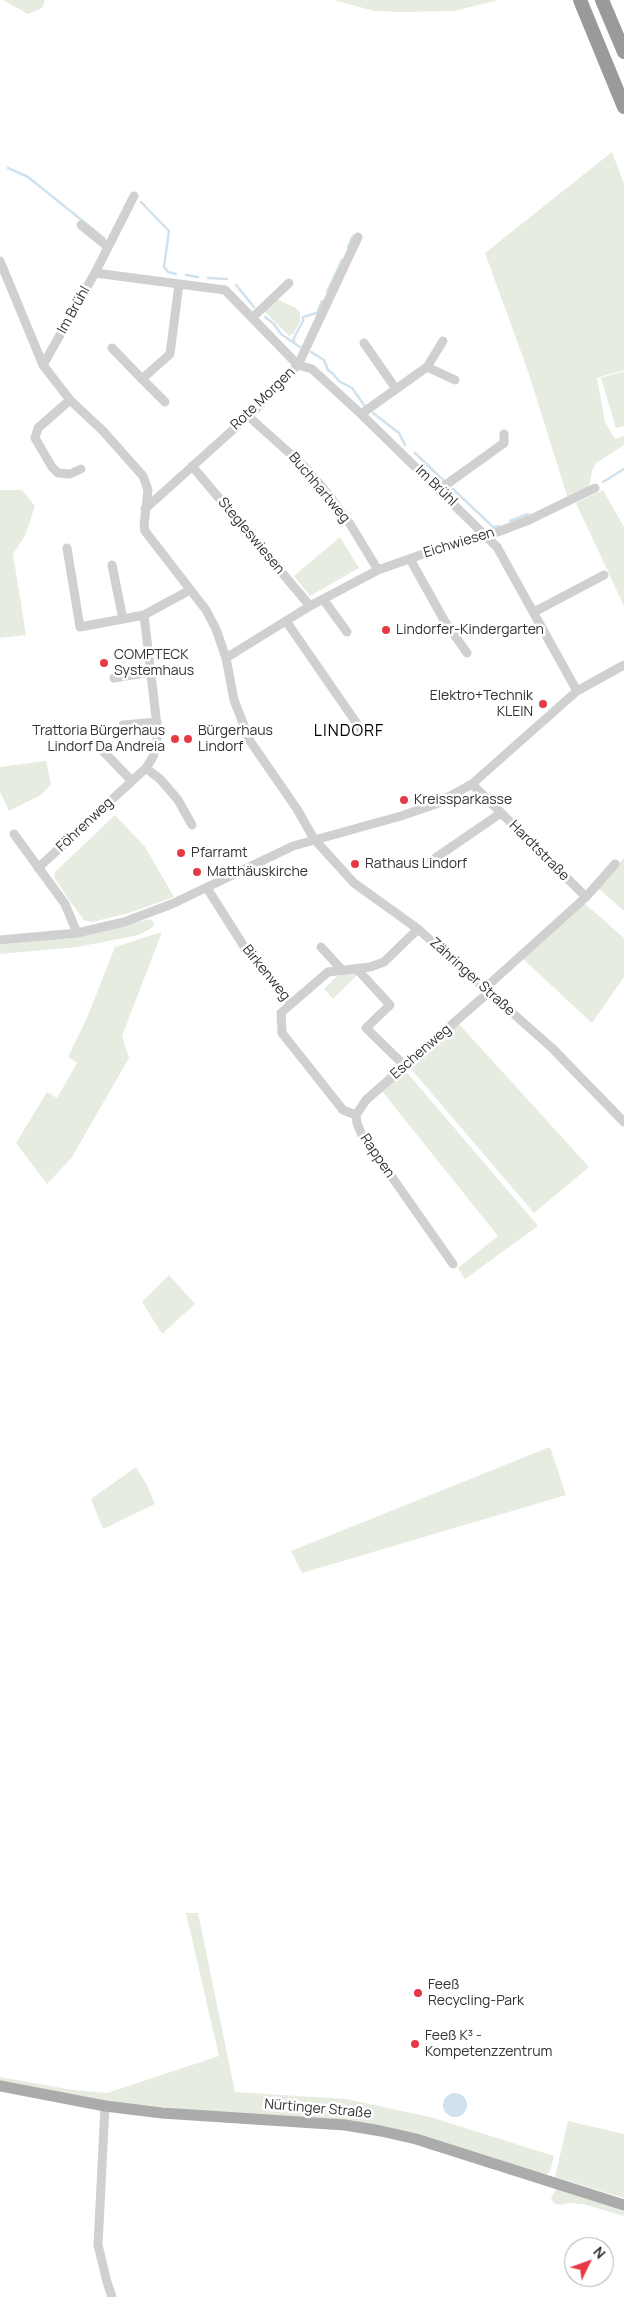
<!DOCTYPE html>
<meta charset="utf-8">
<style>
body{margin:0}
#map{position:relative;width:624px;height:2297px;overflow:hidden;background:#fff;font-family:Manrope,sans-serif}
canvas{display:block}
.north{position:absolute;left:564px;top:2237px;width:50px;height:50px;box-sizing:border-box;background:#fff;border:1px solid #adadad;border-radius:50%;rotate:48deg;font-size:14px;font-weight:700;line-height:20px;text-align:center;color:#333}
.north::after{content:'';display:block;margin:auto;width:18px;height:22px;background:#e63946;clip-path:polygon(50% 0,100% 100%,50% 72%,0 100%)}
</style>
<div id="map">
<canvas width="624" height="2297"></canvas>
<div class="north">N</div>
</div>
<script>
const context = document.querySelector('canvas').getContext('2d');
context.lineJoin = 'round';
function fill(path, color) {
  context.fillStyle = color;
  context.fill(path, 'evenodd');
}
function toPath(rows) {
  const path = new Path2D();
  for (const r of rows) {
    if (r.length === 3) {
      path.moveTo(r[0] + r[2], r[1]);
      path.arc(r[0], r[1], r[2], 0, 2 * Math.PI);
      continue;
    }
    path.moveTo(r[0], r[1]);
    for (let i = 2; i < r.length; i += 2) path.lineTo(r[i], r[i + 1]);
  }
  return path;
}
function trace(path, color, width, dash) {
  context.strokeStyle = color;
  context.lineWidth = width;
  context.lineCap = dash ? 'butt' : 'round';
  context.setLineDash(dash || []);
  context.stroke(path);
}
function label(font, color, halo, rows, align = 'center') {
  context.font = font + ' Manrope,sans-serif';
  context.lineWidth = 5;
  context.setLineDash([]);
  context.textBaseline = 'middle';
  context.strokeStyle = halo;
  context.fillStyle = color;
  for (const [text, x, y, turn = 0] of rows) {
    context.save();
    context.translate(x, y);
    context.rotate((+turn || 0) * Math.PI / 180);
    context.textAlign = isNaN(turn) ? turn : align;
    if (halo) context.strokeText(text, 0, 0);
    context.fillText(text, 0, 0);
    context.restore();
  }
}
const green = toPath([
 [3,0,45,0,42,8,28,14],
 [334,0,498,0,454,11,402,12,374,11],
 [612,152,624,184,624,370,597,378,605,422,615,439,624,436,624,445,596,463,592,471,589,488,568,499,528,371,485,253],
 [276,299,296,308,300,313,300,321,294,333,289,336,264,311],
 [624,371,624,426,616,428,601,378],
 [0,490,22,490,35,506,25,536,13,554,26,635,0,638],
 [603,490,624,527,624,606,576,503],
 [340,537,359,568,310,596,294,576],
 [46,761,51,784,41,795,9,811,0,792,0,767],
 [115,815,145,847,174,897,129,913,92,922,84,920,67,897,54,877,55,872],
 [624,858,624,911,597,887],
 [583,902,624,938,624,977,592,1023,522,958],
 [150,919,154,923,153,927,139,935,77,947,0,954,0,945,79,936],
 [162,932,122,1036,129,1058,72,1157,47,1184,16,1143,47,1092,57,1098,77,1063,68,1057,87,1018,115,947],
 [355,972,357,975,333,999,324,989,339,974],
 [458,1023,589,1167,534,1213,411,1069,411,1064],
 [404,1069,538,1226,465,1279,458,1268,498,1236,381,1090],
 [169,1275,195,1304,162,1334,142,1302],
 [550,1447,566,1495,302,1573,291,1551],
 [136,1467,147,1485,155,1504,103,1529,91,1499],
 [186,1913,198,1913,235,2092,346,2099,430,2117,554,2156,550,2171,546,2175,388,2128,107,2102,0,2082,0,2077,73,2090,107,2093,219,2056],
 [568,2121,624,2134,624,2198,555,2177],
 [556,2189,624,2211,624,2216,583,2204,570,2203,560,2205,554,2203,551,2198]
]);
const water = toPath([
 [455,2105,12]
]);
const stream = toPath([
 [8,168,28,177,104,238],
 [141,202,169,231,164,267,168,272,176,274],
 [348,247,353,236],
 [186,275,198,277],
 [208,278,227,279],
 [236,285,254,307],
 [327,292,342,260],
 [265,317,274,324,281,334,300,347],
 [294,343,294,338,303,321,303,317,317,313,322,301],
 [311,352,324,360,328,370,333,374,339,381,352,388,364,405],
 [373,413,399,433,405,445],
 [415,453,444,481],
 [603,482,624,469],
 [453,489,493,527,499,526],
 [510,521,528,514]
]);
const minor = toPath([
 [81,225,108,247],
 [0,261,43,365,70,400,103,431,143,476,148,490,144,525,145,531,206,610,216,629,226,658,234,700,250,741,297,809,314,839,354,883,418,929,552,1048,624,1122],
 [95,273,134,196],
 [252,318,289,283],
 [364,343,396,389],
 [112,348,142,379,170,354,179,284],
 [43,365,95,273,225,290,298,365,312,369,361,414,497,547,577,691],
 [427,367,443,341],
 [142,379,165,402],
 [70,400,38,428,35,438,52,467,58,473,70,474,81,469],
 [361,414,427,367,455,380],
 [248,416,305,467,328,494,350,524,378,570],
 [192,466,310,606],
 [440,489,504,443,504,434],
 [145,509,257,408,298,365,358,237],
 [67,548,80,627,144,615,190,590],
 [410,559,444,620,467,653],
 [112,565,123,619],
 [323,599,347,632],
 [534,612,604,575],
 [286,621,362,731],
 [226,658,310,606,378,570,443,547,487,536,529,520,595,488],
 [114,678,151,672],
 [123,725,157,722],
 [99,747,132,781],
 [146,768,161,780,178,800,192,825],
 [472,784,586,897],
 [14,834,65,904,77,933],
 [431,861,501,813],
 [38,868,146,768,153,757,158,734,144,615],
 [207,888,245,948,291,1004,328,972,370,967,384,962,418,929],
 [0,940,77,933,124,922,172,904,293,846,401,816,436,804,472,784,577,691,624,665],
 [321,947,342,970],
 [357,969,390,1005,366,1028,405,1066],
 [485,988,586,897,615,864],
 [291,1004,281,1013,282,1033,343,1110,356,1115],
 [453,1264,361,1133,357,1123,356,1115,366,1100,489,992],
 [105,2106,98,2245,107,2282,112,2297]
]);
const major = toPath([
 [0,2086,105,2106,162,2113,345,2125,381,2131,416,2139,624,2205]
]);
const highway = toPath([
 [580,0,624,107],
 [602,0,624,52]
]);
const markers = [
 [386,630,5,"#e63946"],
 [104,663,5,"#e63946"],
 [543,704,5,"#e63946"],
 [175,739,5,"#e63946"],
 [188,739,5,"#e63946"],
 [404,800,5,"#e63946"],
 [181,853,5,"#e63946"],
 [355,864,5,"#e63946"],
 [197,872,5,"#e63946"],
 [418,1993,5,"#e63946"],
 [415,2044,5,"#e63946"]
];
const streetNames = [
 ["Im Brühl",74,310,-61],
 ["Rote Morgen",263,399,-44],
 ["Im Brühl",436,486,44],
 ["Buchhartweg",319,488,50],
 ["Stegleswiesen",251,536,50],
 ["Eichwiesen",459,543,-17],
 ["Föhrenweg",85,825,-43],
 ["Hardtstraße",539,851,45],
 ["Birkenweg",266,973,51],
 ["Zähringer Straße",472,977,42],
 ["Eschenweg",421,1052,-41],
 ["Rappen",377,1156,56],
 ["Nürtinger Straße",318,2109,5]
];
const poiNames = [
 ["Lindorfer-Kindergarten",396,630],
 ["COMPTECK",114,655],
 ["Systemhaus",114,671],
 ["Elektro+Technik",533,696,"right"],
 ["KLEIN",533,712,"right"],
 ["Trattoria Bürgerhaus",165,731,"right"],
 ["Lindorf Da Andreia",165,747,"right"],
 ["Bürgerhaus",198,731],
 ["Lindorf",198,747],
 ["Kreissparkasse",414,800],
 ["Pfarramt",191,853],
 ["Rathaus Lindorf",365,864],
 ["Matthäuskirche",207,872],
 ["Feeß",428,1985],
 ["Recycling-Park",428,2001],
 ["Feeß K³ -",425,2036],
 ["Kompetenzzentrum",425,2052]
];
const quarterNames = [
 ["LINDORF",349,732]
];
fill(green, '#e6ecdf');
fill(water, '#cfe2ee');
trace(stream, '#cfe2ee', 2.5);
trace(minor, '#d0d0d0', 9);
trace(major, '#ababab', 11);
trace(highway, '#9a9a9a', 14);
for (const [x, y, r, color] of markers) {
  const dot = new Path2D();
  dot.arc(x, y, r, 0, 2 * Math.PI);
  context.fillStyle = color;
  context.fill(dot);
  trace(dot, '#fff', 2);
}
label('14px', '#333', '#fff', streetNames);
label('14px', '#333', '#fff', poiNames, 'left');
context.letterSpacing = '1px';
label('16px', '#000', '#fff', quarterNames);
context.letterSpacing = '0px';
</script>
